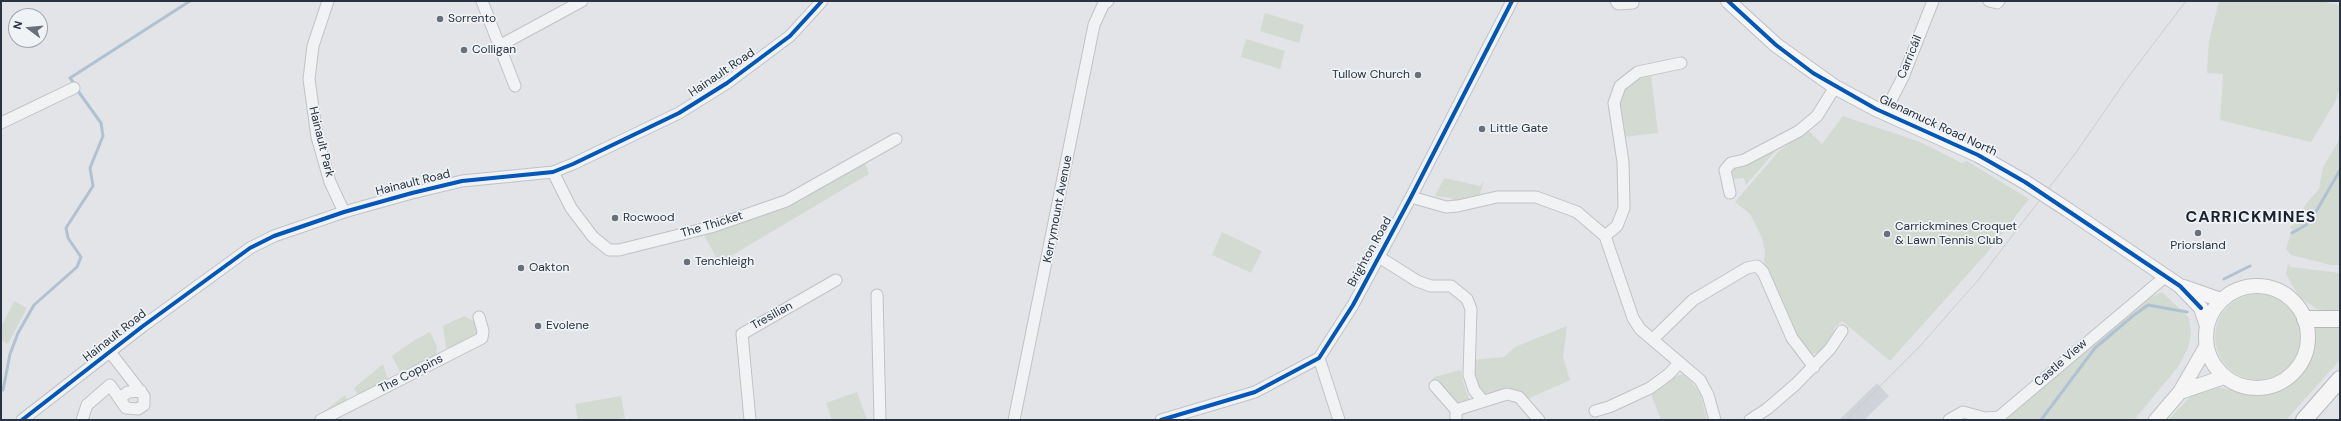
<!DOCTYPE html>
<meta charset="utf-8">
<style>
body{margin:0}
#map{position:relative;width:2341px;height:421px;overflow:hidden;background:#e2e4e7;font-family:"DM Sans",sans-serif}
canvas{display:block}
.frame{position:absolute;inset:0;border:2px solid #293240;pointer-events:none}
.north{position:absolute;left:8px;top:8px;width:40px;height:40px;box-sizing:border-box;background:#eff3f6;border:1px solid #a0a6ad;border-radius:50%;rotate:286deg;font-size:11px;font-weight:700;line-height:16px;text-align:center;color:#293240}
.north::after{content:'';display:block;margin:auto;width:14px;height:18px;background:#6a707a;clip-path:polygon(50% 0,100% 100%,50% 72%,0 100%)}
</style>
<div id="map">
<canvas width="2341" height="421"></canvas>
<div class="frame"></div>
<div class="north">N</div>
</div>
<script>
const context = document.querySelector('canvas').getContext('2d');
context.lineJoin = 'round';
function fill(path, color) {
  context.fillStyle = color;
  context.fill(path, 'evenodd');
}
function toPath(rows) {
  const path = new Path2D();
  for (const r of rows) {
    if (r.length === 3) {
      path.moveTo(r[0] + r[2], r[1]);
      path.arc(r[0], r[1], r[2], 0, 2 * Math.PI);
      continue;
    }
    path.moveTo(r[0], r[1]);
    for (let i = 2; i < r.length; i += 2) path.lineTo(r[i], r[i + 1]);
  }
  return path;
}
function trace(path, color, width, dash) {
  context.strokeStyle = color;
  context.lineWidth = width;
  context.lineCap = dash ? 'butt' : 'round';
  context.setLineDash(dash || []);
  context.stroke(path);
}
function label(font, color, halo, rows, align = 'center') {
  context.font = font + ' "DM Sans",sans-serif';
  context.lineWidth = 3.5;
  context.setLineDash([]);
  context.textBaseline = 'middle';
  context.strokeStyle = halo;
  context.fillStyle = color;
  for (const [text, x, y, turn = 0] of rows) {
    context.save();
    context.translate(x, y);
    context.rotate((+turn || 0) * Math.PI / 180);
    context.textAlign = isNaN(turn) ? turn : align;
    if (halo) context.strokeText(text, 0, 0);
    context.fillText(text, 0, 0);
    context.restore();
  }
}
const built = toPath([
 [1877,383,1889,396,1864,420,1839,420]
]);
const green = toPath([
 [2219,1,2319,1,2340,5,2340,87,2335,102,2311,142,2220,120,2223,74,2207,73,2209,41],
 [1265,13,1304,25,1299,43,1260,31],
 [1246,39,1285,51,1280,69,1241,57],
 [1651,75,1658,133,1622,137,1618,107,1622,90,1637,79],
 [1843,116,1920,142,1962,163,1967,161,2029,199,1985,255,1890,361,1842,321,1834,328,1834,335,1820,353,1812,354,1806,351,1794,335,1773,287,1764,262,1765,251,1762,238,1750,214,1735,202,1779,151,1808,130,1822,144],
 [2340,139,2340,265,2331,265,2291,255,2286,249,2292,230,2290,227,2299,220,2305,205,2319,189,2323,167],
 [1779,147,1746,185,1744,178,1734,179,1730,175,1732,166,1756,160],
 [865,163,869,174,719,263,703,233],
 [1444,178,1480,186,1484,181,1479,196,1454,201,1451,198,1435,196],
 [1222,232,1262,251,1251,273,1212,255],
 [2288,264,2291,267,2340,273,2340,309,2331,311,2317,309,2299,297,2286,274],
 [2162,292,2189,318,2191,334,2188,348,2178,367,2134,420,2006,420,2108,330,2146,300],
 [2258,337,43],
 [14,301,27,308,8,344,1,340,1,327],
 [464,316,476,322,479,332,449,349,446,348,443,326],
 [2340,324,2340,360,2286,420,2168,420,2193,394,2206,389,2217,387,2260,396,2280,390,2298,376,2309,361,2314,344,2313,326],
 [1567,326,1563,357,1570,380,1525,400,1519,395,1488,400,1475,387,1473,360,1504,357,1515,347],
 [430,332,437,347,436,356,400,372,392,356,413,341],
 [383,364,388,380,359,395,357,394,354,388],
 [1461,370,1463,382,1469,399,1469,405,1464,411,1439,382,1431,381,1434,377],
 [1685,374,1700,393,1707,420,1661,420,1650,391,1678,375],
 [857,392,867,420,832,420,826,403],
 [345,395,347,399,345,402,322,413],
 [621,396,625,418,609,420,578,420,575,404]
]);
const stream = toPath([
 [73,82,70,78,190,1],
 [2292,233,2306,225,2317,210,2340,170],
 [2224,279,2250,266],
 [3,390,10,354,18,333,34,305,77,267,81,257,68,238,66,228,93,186,90,168,103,136,101,123,78,91],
 [2041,420,2095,348,2134,315,2148,305,2187,312]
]);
const minor = toPath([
 [328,1,313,46,309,79,317,137,330,182,344,212],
 [482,1,515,86],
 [1616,1,1618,4,1633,3],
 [1989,1,1997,3,1999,1],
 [499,46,582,1],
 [1885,112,1903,77,1933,1],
 [1,123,74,88],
 [553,172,571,208,593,237,609,250,619,250,711,227,786,201,896,139],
 [1730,193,1725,170,1731,163,1744,160,1799,131,1817,116,1835,87],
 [1411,197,1446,207,1458,206,1497,197,1536,197,1577,212,1605,236,1633,318,1640,329,1700,380,1708,395,1715,420],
 [1605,236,1617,226,1624,208,1623,162,1614,103,1620,86,1638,72,1681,63],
 [1379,257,1417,281,1431,286,1451,286,1467,299,1471,309,1469,375,1474,390,1483,401],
 [877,295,880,420],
 [1653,339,1693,300,1747,268,1757,266,1763,272,1792,338,1814,367],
 [1319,358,1339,420],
 [1435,386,1456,410,1456,420],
 [120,398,128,392,141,391],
 [1456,410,1507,394,1519,397,1539,420],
 [1595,411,1609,407,1650,388,1669,374,1679,363],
 [22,420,143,326,250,248,274,236,344,212,412,193,462,181,553,172,573,164,679,113,727,83,790,36,822,1],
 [82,420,87,405,110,385,126,408,138,409,144,405,144,396,110,352],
 [321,420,482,338,483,331,479,317],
 [750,420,742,334,836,280],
 [1014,420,1094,25,1103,5,1108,1],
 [1161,420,1255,392,1319,358,1353,305,1411,197,1512,1],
 [1750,420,1767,409,1796,384,1830,349,1842,331],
 [1949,420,1963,412,1985,418,1999,417,2166,276]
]);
const major = toPath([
 [1728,1,1776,45,1835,87,1876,109,1978,155,2025,182],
 [2068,210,2180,286,2201,308,2207,326],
 [2257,337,51],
 [2184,287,2221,300],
 [2180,392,2224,377],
 [2156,420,2180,392,2206,347]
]);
const highway = toPath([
 [2305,319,2340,319],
 [2304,420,2340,379]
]);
const tram = toPath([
 [1846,420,1921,345,1979,279,2075,154,2126,80,2186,1]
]);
const majorBridge = toPath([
 [2025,182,2068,210]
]);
const cycleway = toPath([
 [1728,1,1776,45,1813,73,1876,109,1978,155,2025,182,2180,286,2201,308],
 [22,420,143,326,250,248,274,236,344,212,412,193,462,181,553,172,573,164,679,113,727,83,790,36,822,1],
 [1161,420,1255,392,1319,358,1353,305,1411,197,1512,1]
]);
const markers = [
 [440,19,4,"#6a707a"],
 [464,50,4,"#6a707a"],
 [1418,75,4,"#6a707a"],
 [1482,129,4,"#6a707a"],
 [615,218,4,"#6a707a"],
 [2198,233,4,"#6a707a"],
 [1887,234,4,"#6a707a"],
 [687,262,4,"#6a707a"],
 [521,268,4,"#6a707a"],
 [538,326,4,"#6a707a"]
];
const poiNames = [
 ["Sorrento",448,19],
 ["Colligan",472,50],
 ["Tullow Church",1410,75,"right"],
 ["Little Gate",1490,129],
 ["Rocwood",623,218],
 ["Carrickmines Croquet",1895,227],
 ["& Lawn Tennis Club",1895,241],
 ["Priorsland",2198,246,"center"],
 ["Tenchleigh",695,262],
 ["Oakton",529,268],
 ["Evolene",546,326]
];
const streetNames = [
 ["Carricáil",1910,57,-68],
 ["Hainault Road",722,73,-34],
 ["Glenamuck Road North",1938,126,25],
 ["Hainault Park",321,142,76],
 ["Hainault Road",413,183,-14],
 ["Kerrymount Avenue",1058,209,-79],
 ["The Thicket",712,225,-17],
 ["Brighton Road",1370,252,-61],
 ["Tresilian",772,316,-29],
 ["Hainault Road",115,336,-38],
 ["Castle View",2061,363,-41],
 ["The Coppins",411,374,-27]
];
const districtNames = [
 ["CARRICKMINES",2251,218]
];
fill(built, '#d0d4da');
fill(green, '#d3dad2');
trace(stream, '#b0c2d1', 3);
trace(minor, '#c0c2c5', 13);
trace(major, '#bec1c4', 16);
trace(highway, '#b4b7bb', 18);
trace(minor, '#f1f2f3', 11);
trace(major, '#f5f5f6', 14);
trace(highway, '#f5f5f6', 16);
trace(tram, '#cacccf', 1);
trace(majorBridge, '#bec1c4', 16, []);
trace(majorBridge, '#f5f5f6', 14);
trace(cycleway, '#0057b8', 4);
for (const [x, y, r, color] of markers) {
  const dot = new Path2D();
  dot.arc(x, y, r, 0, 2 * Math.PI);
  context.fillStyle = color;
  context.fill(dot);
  trace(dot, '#eff3f6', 1.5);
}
label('12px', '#293240', '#eff3f6', poiNames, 'left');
label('12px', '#293240', '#eff3f6', streetNames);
context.letterSpacing = '1px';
label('bold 16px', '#1b2331', '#eff3f6', districtNames);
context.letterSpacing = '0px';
</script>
